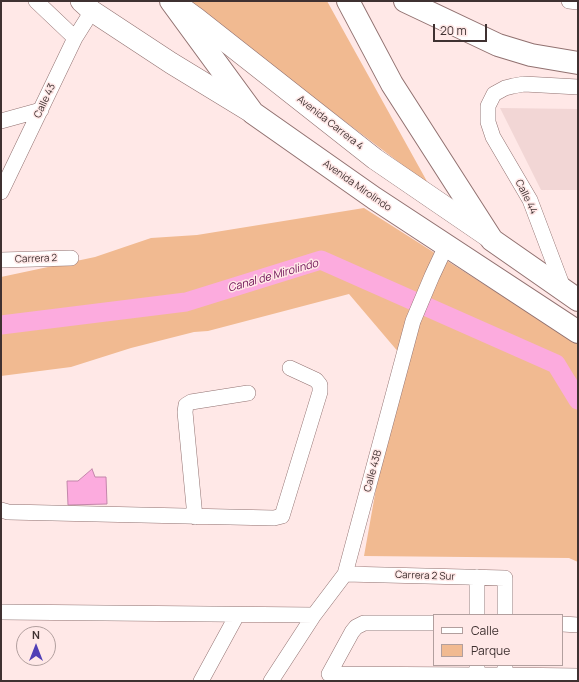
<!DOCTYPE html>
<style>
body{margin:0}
#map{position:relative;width:579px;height:682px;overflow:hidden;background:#ffe8e7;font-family:Manrope,sans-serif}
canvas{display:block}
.frame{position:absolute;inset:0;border:2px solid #3f3131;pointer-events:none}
.legend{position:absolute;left:433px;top:614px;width:130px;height:52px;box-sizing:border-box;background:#ffe8e7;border:1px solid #b29f9e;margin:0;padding:5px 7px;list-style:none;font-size:12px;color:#3f3131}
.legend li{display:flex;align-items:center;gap:8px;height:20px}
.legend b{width:20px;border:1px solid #b29f9e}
.north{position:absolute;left:16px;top:626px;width:40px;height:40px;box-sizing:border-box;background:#ffe8e7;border:1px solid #b29f9e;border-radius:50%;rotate:0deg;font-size:11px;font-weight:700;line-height:16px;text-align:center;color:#3f3131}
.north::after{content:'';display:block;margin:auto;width:14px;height:18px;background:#513fb6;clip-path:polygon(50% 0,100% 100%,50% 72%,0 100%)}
.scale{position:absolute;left:433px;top:24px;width:54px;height:18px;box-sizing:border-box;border:2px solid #3f3131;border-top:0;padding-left:5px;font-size:12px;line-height:14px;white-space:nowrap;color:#3f3131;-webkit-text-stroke:3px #ffe8e7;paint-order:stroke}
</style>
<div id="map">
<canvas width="579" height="682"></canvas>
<div class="frame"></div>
<ul class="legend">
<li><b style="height:5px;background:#fff"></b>Calle</li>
<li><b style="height:11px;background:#f1ba91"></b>Parque</li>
</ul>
<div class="north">N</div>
<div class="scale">20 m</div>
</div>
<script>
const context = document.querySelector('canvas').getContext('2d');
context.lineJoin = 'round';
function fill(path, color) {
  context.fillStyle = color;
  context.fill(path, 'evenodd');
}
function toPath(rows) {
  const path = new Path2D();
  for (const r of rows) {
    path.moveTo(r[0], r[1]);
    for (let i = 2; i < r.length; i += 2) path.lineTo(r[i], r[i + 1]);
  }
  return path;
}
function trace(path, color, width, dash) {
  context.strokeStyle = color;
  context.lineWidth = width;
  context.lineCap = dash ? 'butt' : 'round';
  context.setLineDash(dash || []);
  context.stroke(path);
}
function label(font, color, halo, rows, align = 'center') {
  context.font = font + ' Manrope,sans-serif';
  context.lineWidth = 3;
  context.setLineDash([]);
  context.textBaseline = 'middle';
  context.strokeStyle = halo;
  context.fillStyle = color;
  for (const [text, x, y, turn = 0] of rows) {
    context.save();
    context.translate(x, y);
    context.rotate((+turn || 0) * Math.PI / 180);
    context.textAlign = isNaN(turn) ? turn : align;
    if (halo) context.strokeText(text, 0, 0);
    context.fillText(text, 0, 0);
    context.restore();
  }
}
const built = toPath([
 [500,108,578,109,578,190,541,190]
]);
const green = toPath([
 [188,1,327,1,429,185,191,5],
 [364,208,578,344,578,562,569,558,364,556,400,354,349,294,208,331,194,332,131,348,71,367,1,376,1,277,95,257,151,238,197,235]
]);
const water = toPath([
 [92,469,95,477,106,477,107,504,68,505,67,481,78,481,92,469]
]);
const canal = toPath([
 [1,325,186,302,321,260,556,364,578,400]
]);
const minor = toPath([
 [36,1,75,38],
 [569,1,578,2],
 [1,121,41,110],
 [1,192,75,38,92,11],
 [1,260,71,258],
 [564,290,530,200,493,137,488,122,488,106,494,94,505,88,513,86,524,84,578,87],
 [1,510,8,512,274,518,282,516,320,392,320,385,316,380,290,368],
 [195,517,185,412,186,405,191,402,248,393],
 [345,574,505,578,505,615],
 [477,577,477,615],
 [1,612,314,615],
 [434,623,364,623,356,627,352,632,329,674,477,675],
 [562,624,578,625],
 [477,666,477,675,505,675,505,665],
 [505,675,578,676],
 [201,681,237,615],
 [271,681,314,615,345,574,413,321,432,276,446,246]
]);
const secondary = toPath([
 [81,1,92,11,171,63,253,113],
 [174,2,196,18,375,159,492,239]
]);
const primary = toPath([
 [171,1,253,113,374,198,578,332],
 [348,1,392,84,492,240,578,300],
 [405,1,498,45,531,55,578,63]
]);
const streetNames = [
 ["Calle 43",45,101,-65],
 ["Avenida Carrera 4",330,123,38],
 ["Avenida Mirolindo",357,186,35],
 ["Calle 44",526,197,64],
 ["Carrera 2",36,259,-2],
 ["Calle 43B",373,471,-75],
 ["Carrera 2 Sur",425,576,2]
];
const waterNames = [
 ["Canal de Mirolindo",273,276,-16]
];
fill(built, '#f2d6d5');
fill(green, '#f1ba91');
fill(water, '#fcabde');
trace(water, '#c386aa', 1);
trace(canal, '#fcabde', 19);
trace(minor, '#917170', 16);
trace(secondary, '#917170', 22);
trace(primary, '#917170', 24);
trace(minor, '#fff', 15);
trace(secondary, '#fff', 21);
trace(primary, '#fff', 22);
label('10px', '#3f3131', '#ffe8e7', streetNames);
label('italic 11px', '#6a0a52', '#ffe8e7', waterNames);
</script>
